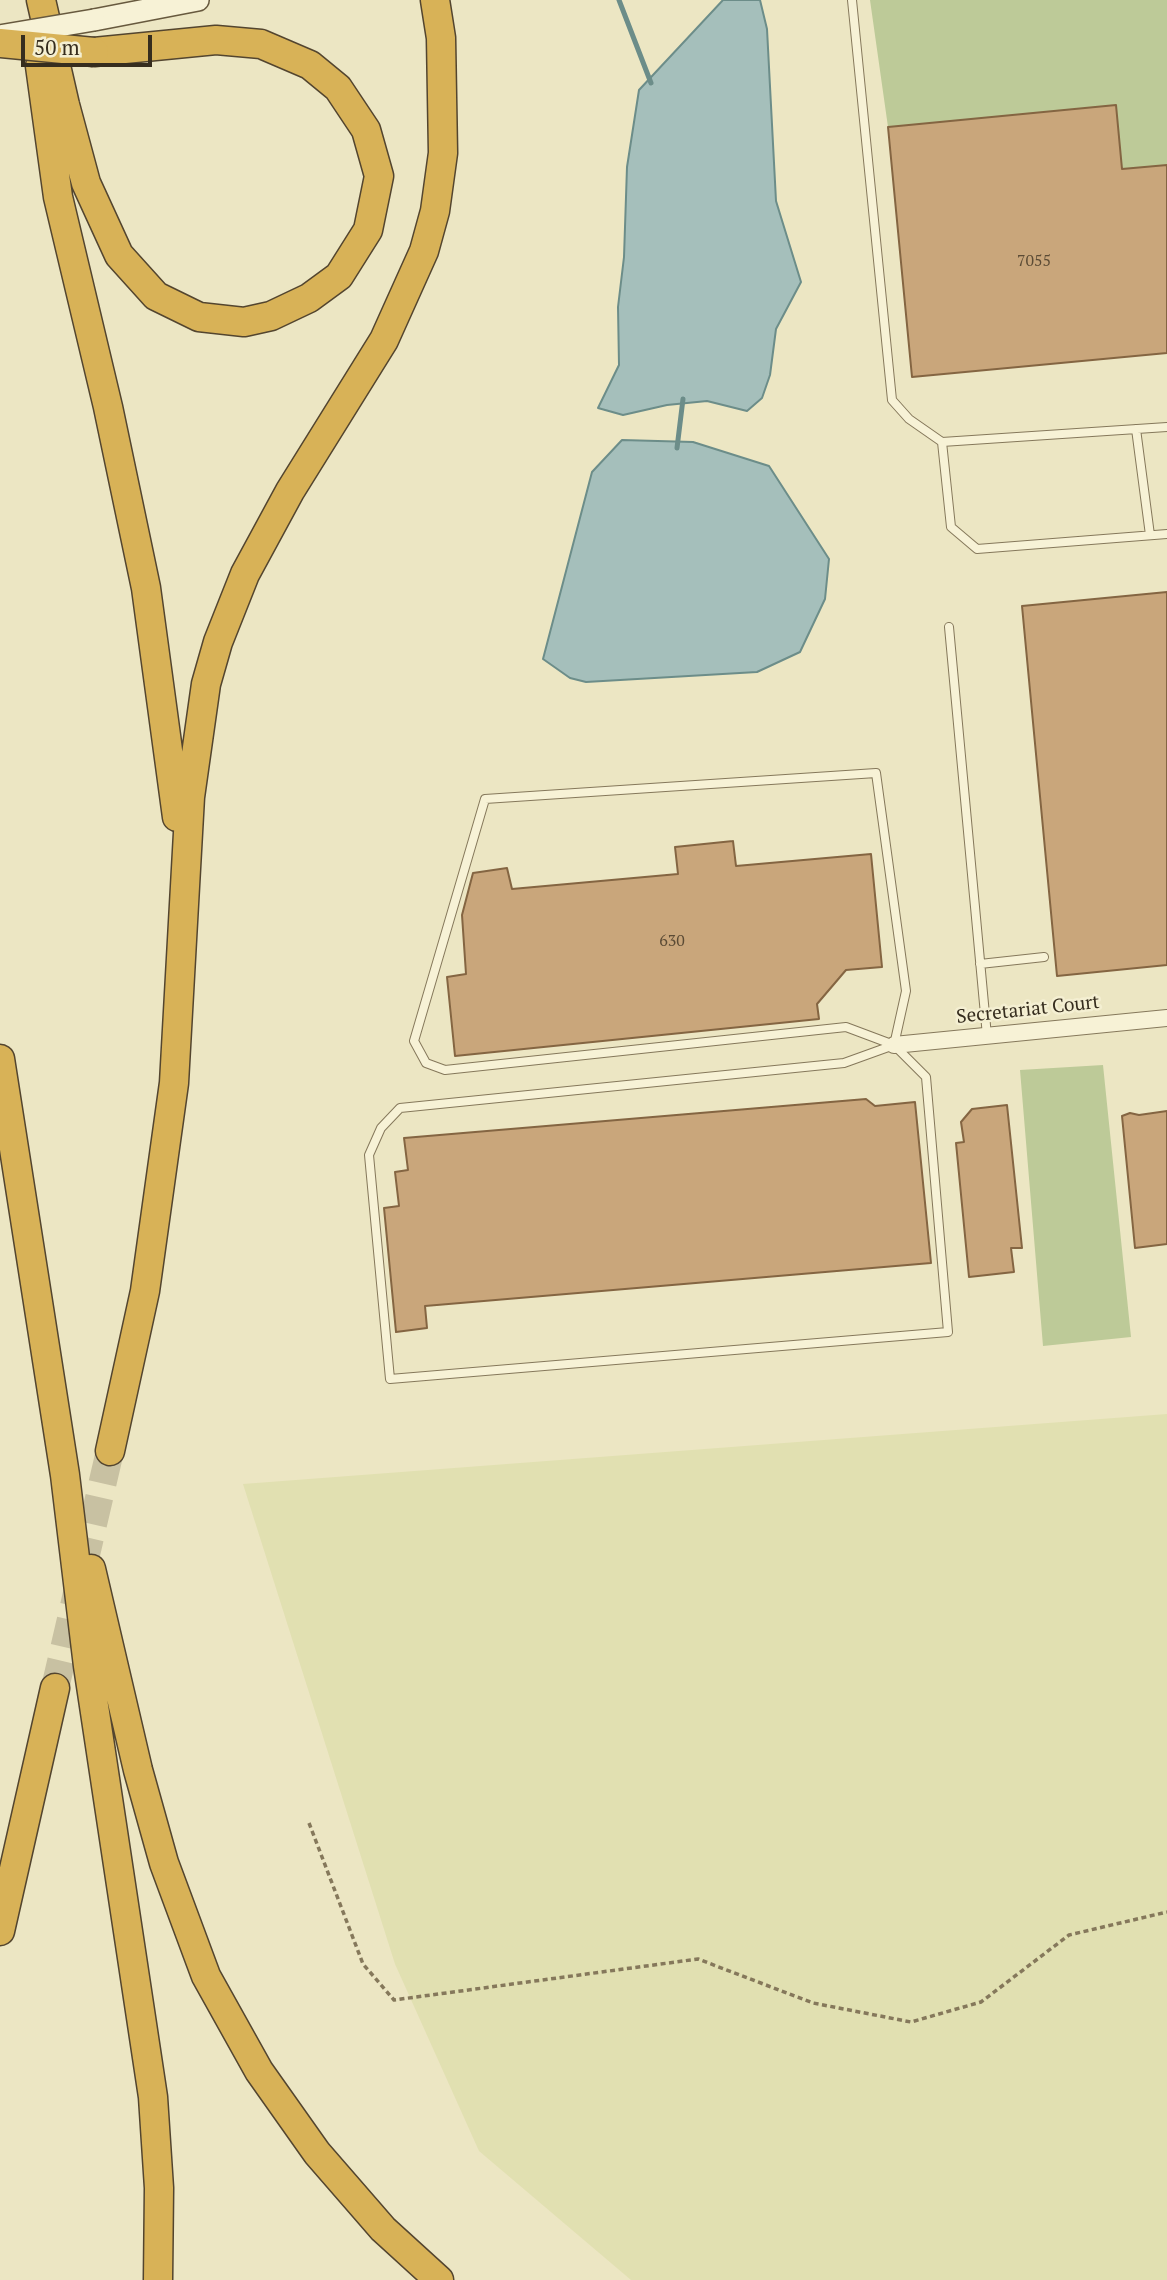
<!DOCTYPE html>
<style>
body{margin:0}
#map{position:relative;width:1167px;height:2280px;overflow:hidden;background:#ece6c3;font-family:"PT Serif",serif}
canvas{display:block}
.scale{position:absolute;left:21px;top:35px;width:131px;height:32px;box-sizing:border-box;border:4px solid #362d1e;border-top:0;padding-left:9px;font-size:21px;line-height:24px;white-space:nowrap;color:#362d1e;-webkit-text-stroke:5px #f4efd2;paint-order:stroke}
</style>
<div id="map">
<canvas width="1167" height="2280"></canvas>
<div class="scale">50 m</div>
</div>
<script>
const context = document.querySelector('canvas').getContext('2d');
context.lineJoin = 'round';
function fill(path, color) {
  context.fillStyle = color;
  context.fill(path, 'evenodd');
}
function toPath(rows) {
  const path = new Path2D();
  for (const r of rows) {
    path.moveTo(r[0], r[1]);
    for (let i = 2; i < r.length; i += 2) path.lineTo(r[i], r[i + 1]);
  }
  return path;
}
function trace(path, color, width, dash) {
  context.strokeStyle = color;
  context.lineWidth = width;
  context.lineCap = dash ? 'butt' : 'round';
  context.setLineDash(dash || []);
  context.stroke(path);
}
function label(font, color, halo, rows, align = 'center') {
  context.font = font + ' "PT Serif",serif';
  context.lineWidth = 5;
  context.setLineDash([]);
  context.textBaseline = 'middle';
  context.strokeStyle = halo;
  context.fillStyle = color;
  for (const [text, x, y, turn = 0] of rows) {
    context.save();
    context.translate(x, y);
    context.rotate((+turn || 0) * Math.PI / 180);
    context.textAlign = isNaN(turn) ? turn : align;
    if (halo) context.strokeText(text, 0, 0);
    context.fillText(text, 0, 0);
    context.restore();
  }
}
const farmland = toPath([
 [1167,1414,1167,2280,631,2280,479,2151,395,1964,243,1484]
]);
const green = toPath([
 [870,0,1167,0,1167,165,1122,169,1115,105,888,127],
 [1103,1065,1131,1337,1043,1346,1020,1070]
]);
const water = toPath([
 [723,0,760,0,767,29,776,201,801,282,776,329,770,375,762,398,747,411,707,401,667,405,623,415,598,408,619,365,618,307,624,257,627,167,639,90,723,0],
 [622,440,693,442,769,466,829,559,825,599,800,652,757,672,586,682,570,678,543,659,592,472,622,440]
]);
const stream = toPath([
 [619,0,651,83],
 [677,448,683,399]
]);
const building = toPath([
 [1116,105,1122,169,1167,165,1167,353,912,377,888,127,1116,105],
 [1167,592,1167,965,1057,976,1022,606,1167,592],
 [733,841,736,866,871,854,882,967,846,970,817,1004,819,1019,455,1056,447,977,466,974,462,915,473,873,507,868,512,889,678,874,675,847,733,841],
 [866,1099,875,1106,915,1102,931,1263,425,1306,427,1328,396,1332,384,1208,399,1206,395,1172,408,1170,404,1138,866,1099],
 [1007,1105,1022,1248,1011,1248,1014,1272,969,1277,956,1143,964,1142,961,1122,972,1109,1007,1105],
 [1167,1111,1167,1244,1135,1248,1122,1116,1130,1113,1139,1115,1167,1111]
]);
const highwayTunnel = toPath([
 [55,1688,110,1451]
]);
const path = toPath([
 [309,1823,363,1964,394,2000,698,1959,813,2003,911,2022,981,2002,1069,1935,1167,1912]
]);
const lane = toPath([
 [852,0,892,400,909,419,942,442],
 [1167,427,942,442,951,527,977,549,1167,534],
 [1136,429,1150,535],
 [949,627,987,1036],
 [980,964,1044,957],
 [894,1045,906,991,876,773,485,799,414,1041,426,1063,445,1070,846,1027,894,1045,926,1077,948,1332,390,1379,369,1155,381,1128,400,1108,844,1063,894,1045]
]);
const street = toPath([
 [894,1045,1167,1018]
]);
const secondary = toPath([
 [94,20,198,0]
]);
const highway = toPath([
 [41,0,65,105,86,183,119,255,156,296,199,317,244,322,271,316,309,298,339,276,368,230,379,176,366,130,338,88,310,65,261,44,216,40,94,52],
 [40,66,58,197,108,407,146,588,177,817],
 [0,1059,65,1475,88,1666,153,2097,159,2188,158,2280],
 [110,1451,145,1291,174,1083,190,797,206,684,218,642,245,574,290,491,384,340,424,251,435,211,443,153,441,38,435,0],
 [91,1569,138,1770,164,1863,206,1976,259,2071,317,2153,383,2229,439,2280],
 [0,1931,55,1688]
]);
const secondaryBridge = toPath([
 [0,36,94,20]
]);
const highwayBridge = toPath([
 [0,43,94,52]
]);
const numberNames = [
 ["7055",1034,261],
 ["630",672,941]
];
const streetNames = [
 ["Secretariat Court",1028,1010,-6]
];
fill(farmland, '#e1e0b1');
fill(green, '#bdca98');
fill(water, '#a5bfbb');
trace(water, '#6c8d89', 2);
trace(stream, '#6c8d89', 5);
fill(building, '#c9a67b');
trace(building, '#846542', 2);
trace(highwayTunnel, '#c8c1a2', 28, [28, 14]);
trace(lane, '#85785b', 10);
trace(street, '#85785b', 18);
trace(secondary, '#67593e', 24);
trace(highway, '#53452f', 31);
trace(path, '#85785b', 3.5, [5, 3.5]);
trace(lane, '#f7f2d6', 8);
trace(street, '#f7f2d6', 16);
trace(secondary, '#f7f2d6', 21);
trace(highway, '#d8b257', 28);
trace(secondaryBridge, '#67593e', 24, []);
trace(highwayBridge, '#53452f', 31, []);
trace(secondaryBridge, '#f7f2d6', 21);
trace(highwayBridge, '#d8b257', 28);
label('16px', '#5b4b35', null, numberNames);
label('19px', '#362d1e', '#f4efd2', streetNames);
</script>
